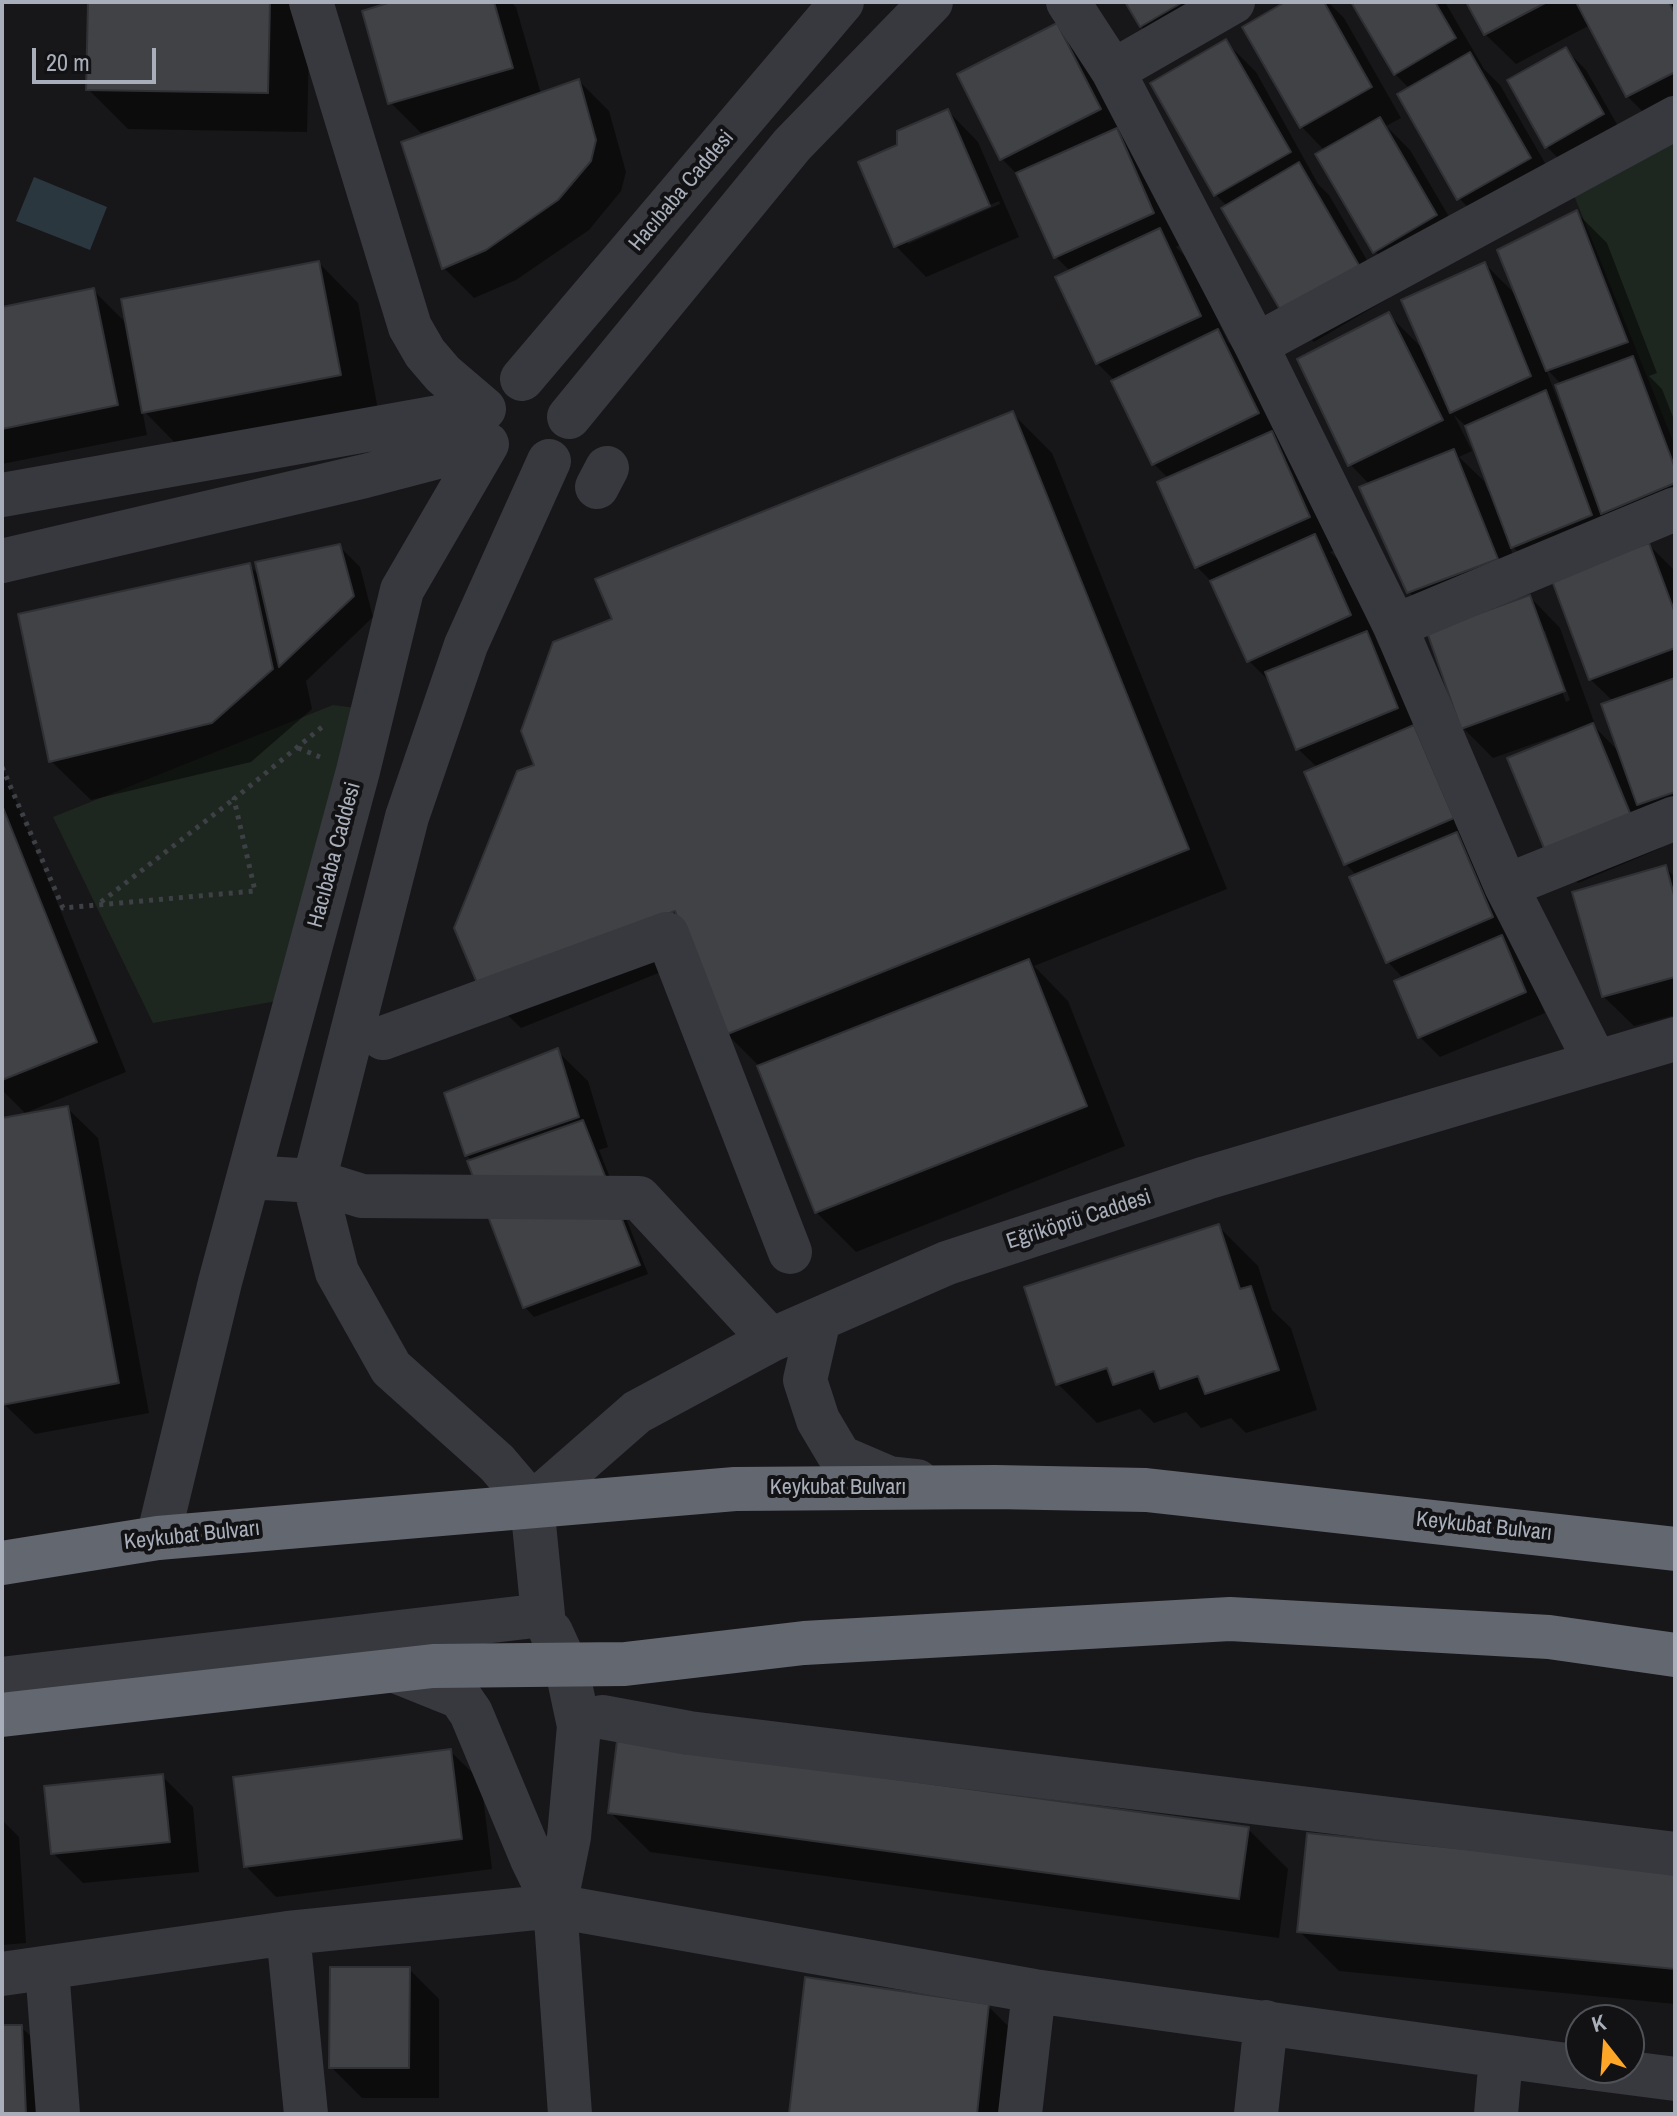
<!DOCTYPE html>
<meta charset="utf-8">
<style>
body{margin:0}
#map{position:relative;width:1677px;height:2116px;overflow:hidden;background:#171719;font-family:"Archivo Narrow",sans-serif}
canvas{display:block}
.frame{position:absolute;inset:0;border:4px solid #a8afba;pointer-events:none}
.north{position:absolute;left:1565px;top:2004px;width:80px;height:80px;box-sizing:border-box;background:#121214;border:2px solid #4e5156;border-radius:50%;rotate:343deg;font-size:22px;font-weight:700;line-height:32px;text-align:center;color:#a8afba}
.north::after{content:'';display:block;margin:auto;width:28px;height:36px;background:#ffa628;clip-path:polygon(50% 0,100% 100%,50% 72%,0 100%)}
.scale{position:absolute;left:32px;top:48px;width:124px;height:36px;box-sizing:border-box;border:4px solid #a8afba;border-top:0;padding-left:10px;font-size:24px;line-height:28px;white-space:nowrap;color:#a8afba;-webkit-text-stroke:6px #121214;paint-order:stroke}
</style>
<div id="map">
<canvas width="1677" height="2116"></canvas>
<div class="frame"></div>
<div class="north">K</div>
<div class="scale">20 m</div>
</div>
<script>
const context = document.querySelector('canvas').getContext('2d');
context.lineJoin = 'round';
function fill(path, color) {
  context.fillStyle = color;
  context.fill(path, 'evenodd');
}
function toPath(rows) {
  const path = new Path2D();
  for (const r of rows) {
    path.moveTo(r[0], r[1]);
    for (let i = 2; i < r.length; i += 2) path.lineTo(r[i], r[i + 1]);
  }
  return path;
}
function trace(path, color, width, dash) {
  context.strokeStyle = color;
  context.lineWidth = width;
  context.lineCap = dash ? 'butt' : 'round';
  context.setLineDash(dash || []);
  context.stroke(path);
}
function label(font, color, halo, rows, align = 'center') {
  context.font = font + ' "Archivo Narrow",sans-serif';
  context.lineWidth = 8;
  context.setLineDash([]);
  context.textBaseline = 'middle';
  context.strokeStyle = halo;
  context.fillStyle = color;
  for (const [text, x, y, turn = 0] of rows) {
    context.save();
    context.translate(x, y);
    context.rotate((+turn || 0) * Math.PI / 180);
    context.textAlign = isNaN(turn) ? turn : align;
    if (halo) context.strokeText(text, 0, 0);
    context.fillText(text, 0, 0);
    context.restore();
  }
}
const green = toPath([
 [1675,126,1675,446,1569,183],
 [333,705,356,708,277,1001,153,1023,53,817]
]);
const water = toPath([
 [34,177,107,207,90,250,16,221]
]);
const shadow = toPath([
 [90,2,310,2,307,132,128,129,88,89],
 [398,2,511,2,516,7,541,94,579,81,609,111,626,172,621,191,589,230,516,280,474,298,444,268,435,129,421,133,390,102],
 [1127,2,1231,2,1171,56,1141,26],
 [1289,2,1328,2,1344,18,1401,118,1386,126,1410,150,1466,246,1405,282,1375,251,1325,151,1302,127,1244,28],
 [1353,2,1445,2,1484,69,1500,85,1560,189,1489,229,1459,198,1410,89,1395,74],
 [1468,2,1675,2,1675,118,1658,127,1627,96,1590,25,1516,64,1485,34],
 [1057,26,1087,56,1183,243,1176,247,1190,261,1228,342,1248,362,1339,548,1330,552,1345,566,1379,646,1396,663,1545,1013,1440,1057,1420,1037,1404,979,1388,962,1357,876,1346,864,1318,768,1298,749,1272,684,1248,660,1214,584,1197,567,1169,479,1154,464,1115,381,1097,363,1071,272,1056,257,1020,177,1002,159],
 [1226,42,1256,72,1318,184,1329,195,1389,298,1314,342,1283,311,1227,206,1216,195],
 [1566,50,1586,70,1623,135,1567,167,1546,146],
 [948,111,978,142,1019,237,926,277,896,246,860,163,899,146],
 [999,201,1000,204,908,244,908,240],
 [1576,212,1607,243,1657,373,1649,376,1662,389,1675,422,1675,526,1543,577,1508,542,1527,590,1439,622,1409,592,1370,485,1350,464,1389,315,1424,350,1485,264,1518,297],
 [1545,367,1562,385,1568,415,1561,409],
 [1454,415,1468,428,1491,490,1488,491,1484,481,1459,457,1472,451],
 [319,263,358,303,379,415,184,452,142,409,147,435,2,464,2,309,93,290,128,325],
 [1012,413,1052,453,1227,889,1034,966,1068,1001,1125,1146,856,1252,816,1212,759,1066,727,1034,696,958,521,1028,481,989,537,766,614,620],
 [1649,545,1675,571,1675,832,1646,810,1661,848,1578,883,1548,852,1564,733,1493,758,1463,728,1530,597,1560,628,1594,722,1591,723,1621,754,1614,702,1590,679],
 [1541,631,1545,631,1570,700,1566,702],
 [339,546,360,567,373,617,306,681,312,709,251,762,91,800,51,761,249,565,260,576],
 [2,766,126,1072,25,1113,2,1090],
 [1665,867,1675,877,1675,1015,1634,1026,1603,996],
 [557,1051,588,1081,608,1147,599,1150,648,1274,534,1317,525,1307,473,1161,466,1155],
 [67,1108,98,1138,149,1413,35,1434,4,1404,2,1391,2,1120],
 [1218,1226,1258,1266,1272,1310,1291,1328,1317,1410,1246,1433,1231,1418,1201,1428,1186,1412,1154,1423,1140,1409,1097,1423,1058,1384],
 [450,1751,481,1781,492,1869,276,1897,246,1866],
 [162,1776,193,1807,199,1872,83,1883,53,1853],
 [610,1812,1248,1829,1288,1869,1279,1938,650,1852],
 [2,1820,19,1837,26,1943,2,1945],
 [1675,1872,1675,2004,1339,1971,1299,1931],
 [409,1969,439,1999,439,2098,362,2098,331,2067],
 [988,2006,1027,2045,1020,2114,791,2114],
 [2,2027,21,2027,52,2057,54,2114,2,2114]
]);
const building = toPath([
 [88,2,270,2,268,93,86,90,88,2],
 [391,2,494,2,513,68,388,104,362,11,391,2],
 [1125,2,1183,2,1140,27,1125,2],
 [1285,2,1324,2,1372,87,1300,128,1242,27,1285,2],
 [1351,2,1435,2,1456,38,1394,75,1351,2],
 [1466,2,1547,2,1484,35,1466,2],
 [1576,2,1669,2,1675,14,1675,72,1626,97,1576,2],
 [1057,23,1101,109,1000,160,957,74,1057,23],
 [1226,39,1291,152,1214,196,1150,83,1226,39],
 [1566,47,1604,114,1545,148,1507,80,1566,47],
 [1470,52,1531,158,1457,200,1397,94,1470,52],
 [579,79,596,140,591,161,558,200,486,250,442,269,401,142,579,79],
 [948,109,990,206,894,247,858,162,897,145,897,131,948,109],
 [1380,117,1437,215,1373,253,1315,154,1380,117],
 [1117,128,1154,213,1054,258,1016,173,1117,128],
 [1299,162,1360,267,1282,313,1221,208,1299,162],
 [1577,210,1628,342,1546,371,1497,250,1577,210],
 [1160,228,1201,316,1096,364,1055,277,1160,228],
 [319,261,341,375,142,413,121,299,319,261],
 [1485,262,1531,376,1450,413,1401,300,1485,262],
 [94,288,118,405,2,429,2,307,94,288],
 [1389,312,1443,420,1348,466,1297,359,1389,312],
 [1218,329,1259,413,1152,465,1111,381,1218,329],
 [1633,356,1675,468,1675,483,1601,514,1555,385,1633,356],
 [1546,390,1592,515,1511,548,1465,426,1546,390],
 [1013,411,1189,849,725,1035,675,911,480,990,454,928,517,771,534,765,521,731,553,642,612,619,595,579,1013,411],
 [1272,431,1310,517,1195,568,1157,482,1272,431],
 [1454,449,1498,559,1407,593,1359,487,1454,449],
 [1315,534,1351,615,1247,662,1210,581,1315,534],
 [1649,543,1675,613,1675,648,1589,680,1551,578,1649,543],
 [340,544,354,596,279,667,255,562,340,544],
 [250,563,273,669,212,723,49,762,18,614,250,563],
 [1530,595,1565,691,1461,729,1427,632,1530,595],
 [1367,631,1398,708,1296,750,1265,672,1367,631],
 [1675,678,1675,792,1637,805,1601,704,1675,678],
 [1593,723,1632,818,1546,853,1507,758,1593,723],
 [1414,725,1454,818,1344,865,1304,772,1414,725],
 [2,805,97,1042,2,1080,2,805],
 [1457,832,1493,917,1386,963,1349,877,1457,832],
 [1666,865,1675,899,1675,977,1602,997,1572,892,1666,865],
 [1502,935,1526,992,1418,1038,1394,981,1502,935],
 [1029,959,1087,1106,815,1213,757,1066,1029,959],
 [558,1048,579,1117,465,1156,444,1093,558,1048],
 [68,1106,119,1383,2,1405,2,1118,68,1106],
 [583,1120,640,1265,523,1308,467,1161,583,1120],
 [1219,1224,1240,1289,1251,1286,1279,1370,1205,1394,1198,1376,1160,1389,1154,1371,1113,1385,1107,1368,1056,1385,1024,1287,1219,1224],
 [617,1741,1249,1827,1239,1899,608,1813,617,1741],
 [451,1749,462,1839,244,1867,233,1777,451,1749],
 [163,1774,170,1842,51,1854,44,1786,163,1774],
 [1307,1833,1675,1870,1675,1969,1297,1932,1307,1833],
 [330,1967,410,1967,409,2068,329,2068,330,1967],
 [805,1977,989,2004,977,2114,789,2114,805,1977],
 [2,2025,22,2025,26,2114,2,2114,2,2025]
]);
const path = toPath([
 [298,748,320,757],
 [2,767,63,908,255,891,234,799,322,727],
 [101,902,234,799]
]);
const minor = toPath([
 [311,2,410,327,425,353,443,374,484,409],
 [1068,2,1113,71,1256,345,1395,626,1506,886,1595,1061],
 [1113,71,1233,2],
 [1256,345,1675,118],
 [522,379,842,2],
 [569,417,792,145,931,2],
 [597,487,607,468],
 [2,495,484,409],
 [2,561,365,476,487,444],
 [1395,626,1675,509],
 [1506,886,1675,818],
 [383,1038,667,934,790,1252],
 [249,1177,314,1181,362,1196,639,1198,771,1340],
 [819,1319,805,1380,818,1420,840,1457,889,1478,917,1481],
 [532,1504,637,1412,771,1340,947,1263,1206,1178,1675,1039],
 [158,1538,220,1282,358,771,402,590,487,444],
 [551,1632,566,1665,579,1726,569,1837,555,1906,570,2114],
 [393,1670,460,1697,471,1713,532,1859,555,1906],
 [2,1679,543,1615,532,1504,497,1463,391,1368,337,1272,314,1181,407,817,466,645,549,461],
 [602,1717,689,1733,1675,1854],
 [288,1933,306,2114],
 [47,1968,58,2114],
 [2,1974,288,1933,555,1906,1034,1991,1581,2067],
 [1590,2068,1675,2079],
 [1020,2114,1034,1991],
 [1256,2114,1266,2022],
 [1496,2114,1501,2057]
]);
const highway = toPath([
 [2,1563,158,1538,735,1489,995,1487,1146,1490,1675,1549],
 [2,1715,433,1666,625,1664,804,1643,1230,1619,1549,1637,1675,1655]
]);
const streetNames = [
 ["Hacıbaba Caddesi",682,191,-50],
 ["Hacıbaba Caddesi",335,855,-75],
 ["Eğriköprü Caddesi",1079,1220,-18],
 ["Keykubat Bulvarı",838,1488],
 ["Keykubat Bulvarı",1484,1527,6],
 ["Keykubat Bulvarı",192,1536,-6]
];
fill(green, '#1e271f');
fill(water, '#2b373e');
fill(shadow, '#0007');
fill(building, '#404246');
trace(building, '#303135', 2);
trace(path, '#3d4045', 5, [4, 6]);
trace(minor, '#37393e', 44);
trace(highway, '#636770', 44);
label('22px', '#a8afba', '#121214', streetNames);
</script>
